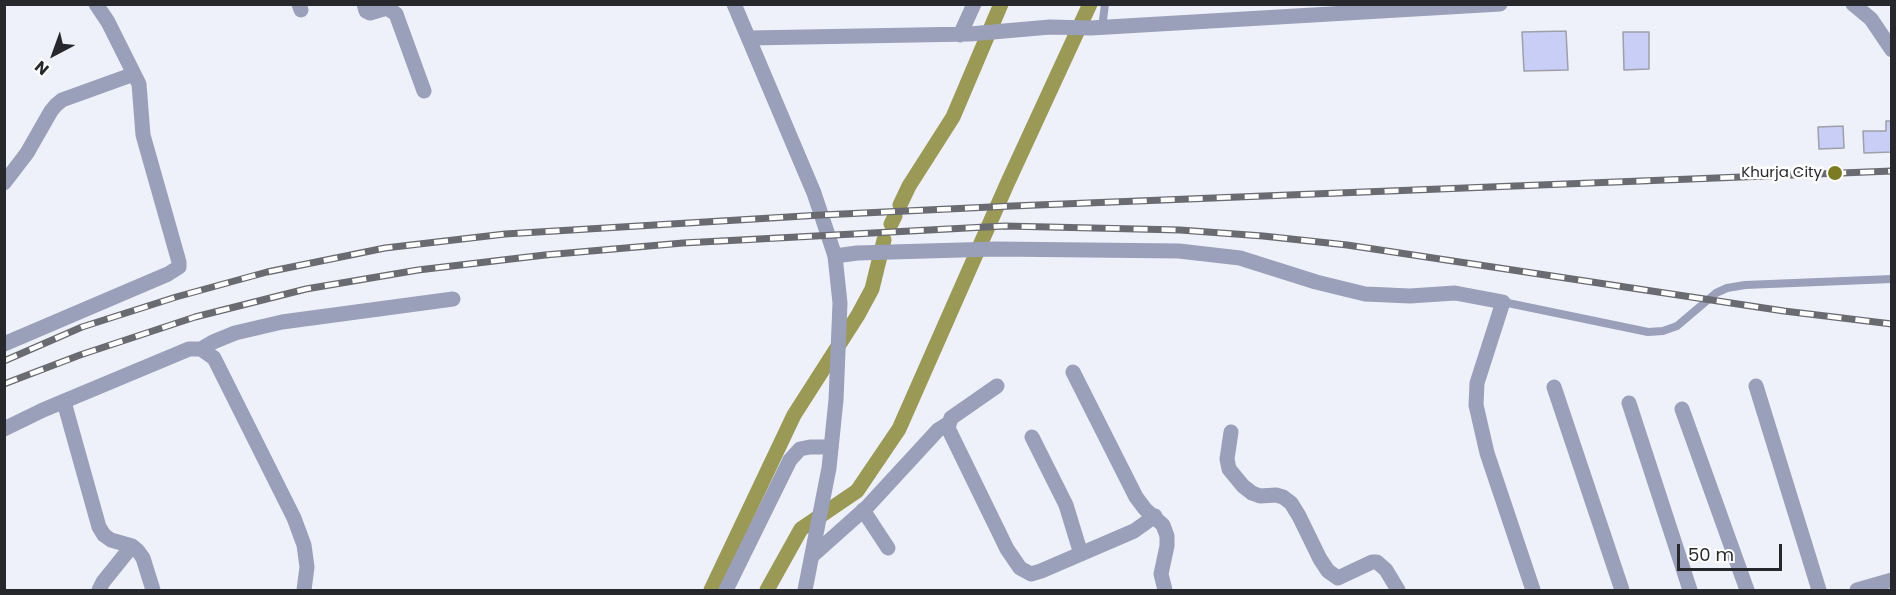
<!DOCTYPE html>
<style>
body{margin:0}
#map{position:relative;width:1896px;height:595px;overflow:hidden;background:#eff1fa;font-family:Poppins,sans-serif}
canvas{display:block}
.frame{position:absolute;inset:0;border:6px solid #27282b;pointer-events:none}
.north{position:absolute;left:24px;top:24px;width:60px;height:60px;-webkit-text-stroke:4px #fff;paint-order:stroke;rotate:221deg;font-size:16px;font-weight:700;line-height:24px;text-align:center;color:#27282b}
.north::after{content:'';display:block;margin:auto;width:21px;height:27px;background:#27282b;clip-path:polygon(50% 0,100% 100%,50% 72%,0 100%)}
.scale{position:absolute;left:1677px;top:544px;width:105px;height:27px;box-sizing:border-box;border:3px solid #27282b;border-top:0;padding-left:8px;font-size:18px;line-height:21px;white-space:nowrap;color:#27282b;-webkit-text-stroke:4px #fff;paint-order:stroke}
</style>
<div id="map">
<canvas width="1896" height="595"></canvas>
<div class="frame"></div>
<div class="north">N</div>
<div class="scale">50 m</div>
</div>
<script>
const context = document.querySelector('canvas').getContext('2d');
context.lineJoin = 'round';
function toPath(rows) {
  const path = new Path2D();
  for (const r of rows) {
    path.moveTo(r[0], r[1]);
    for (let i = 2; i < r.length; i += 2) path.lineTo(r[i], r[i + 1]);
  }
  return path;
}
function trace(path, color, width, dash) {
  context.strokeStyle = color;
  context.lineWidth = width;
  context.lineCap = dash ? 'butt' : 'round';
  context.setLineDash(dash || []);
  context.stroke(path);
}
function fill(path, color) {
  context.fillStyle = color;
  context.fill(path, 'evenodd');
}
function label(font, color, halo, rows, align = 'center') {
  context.font = font + ' Poppins,sans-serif';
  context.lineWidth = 5;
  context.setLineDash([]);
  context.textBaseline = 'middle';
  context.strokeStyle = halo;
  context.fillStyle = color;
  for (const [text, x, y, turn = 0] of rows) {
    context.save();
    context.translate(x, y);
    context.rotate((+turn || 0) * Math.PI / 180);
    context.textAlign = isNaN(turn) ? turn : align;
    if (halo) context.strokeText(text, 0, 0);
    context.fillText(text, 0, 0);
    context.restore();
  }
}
const canal = toPath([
 [900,205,909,186,953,117,1001,4],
 [891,224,895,216],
 [711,590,794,415,858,315,872,289,884,240],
 [767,590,801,529,857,491,899,429,1007,184,1090,4]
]);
const building = toPath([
 [1566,31,1568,70,1524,71,1522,32,1566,31],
 [1623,32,1649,32,1649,69,1624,70,1623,32],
 [1886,121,1892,121,1892,152,1864,153,1863,131,1886,131,1886,121],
 [1843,126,1844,148,1819,149,1818,127,1843,126]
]);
const service = toPath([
 [1102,28,1105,4],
 [1503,302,1648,332,1663,331,1677,326,1716,293,1727,288,1745,285,1892,279]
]);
const minor = toPath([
 [299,4,301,10],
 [364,4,366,11,370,13,387,8,396,14,424,91],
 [1853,4,1871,19,1892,50],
 [960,35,974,4],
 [749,38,970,34,1050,27,1091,28,1500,4],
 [4,183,27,153,51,111,56,105,62,100,134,74],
 [835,256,857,253,996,249,1179,251,1240,258,1316,282,1365,294,1410,296,1455,293,1503,302,1477,383,1476,405,1487,453,1533,590],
 [4,344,168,274,179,267,179,262,143,135,139,84,108,22,96,4],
 [201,349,213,342,235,333,282,322,453,299],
 [1073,372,1136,497,1145,509,1163,525,1167,536,1167,546,1161,574,1165,590],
 [997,386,951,418,948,428,1007,549,1020,568,1031,574,1041,571,1134,531,1155,516],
 [1756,386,1819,590],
 [1554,387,1622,590],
 [64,402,99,527,104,535,111,540,132,546,138,551,143,558,153,590],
 [1629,403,1690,590],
 [1682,409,1747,590],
 [4,429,43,410,189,349,201,349,214,358,294,518,304,545,307,567,304,590],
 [1231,432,1227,459,1229,469,1243,486,1252,493,1260,496,1276,495,1283,497,1291,503,1299,516,1320,559,1328,571,1338,578,1372,562,1377,562,1386,570,1398,590],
 [1032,437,1066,505,1081,554],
 [863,510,888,548],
 [812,556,867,507,938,430,949,423],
 [99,590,103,582,132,546],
 [726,590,790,460,800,449,810,447,831,447],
 [1857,590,1892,580]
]);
const tertiary = toPath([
 [734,4,814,193,835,256,840,303,836,400,829,468,805,590]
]);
const rail = toPath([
 [4,361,82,327,176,297,267,272,385,248,505,234,821,215,1012,206,1892,171],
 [4,384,80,355,195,317,306,289,418,270,545,255,683,243,1005,226,1180,230,1263,236,1347,245,1784,311,1892,324]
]);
const markers = [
 [1835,173,8,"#7d7b22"]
];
const poiNames = [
 ["Khurja City",1822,173]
];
trace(canal, '#9a9955', 15);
fill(building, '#c8cef5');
trace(building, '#9e9fa8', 1.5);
trace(service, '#9a9fba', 8);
trace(minor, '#9a9fba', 15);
trace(tertiary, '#9a9fba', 15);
trace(rail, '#696b70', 7);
trace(rail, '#fff', 4.5, [14]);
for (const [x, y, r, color] of markers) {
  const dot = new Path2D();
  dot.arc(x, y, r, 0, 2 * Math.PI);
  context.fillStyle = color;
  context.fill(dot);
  trace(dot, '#fff', 2);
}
label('15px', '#27282b', '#fff', poiNames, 'right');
</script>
